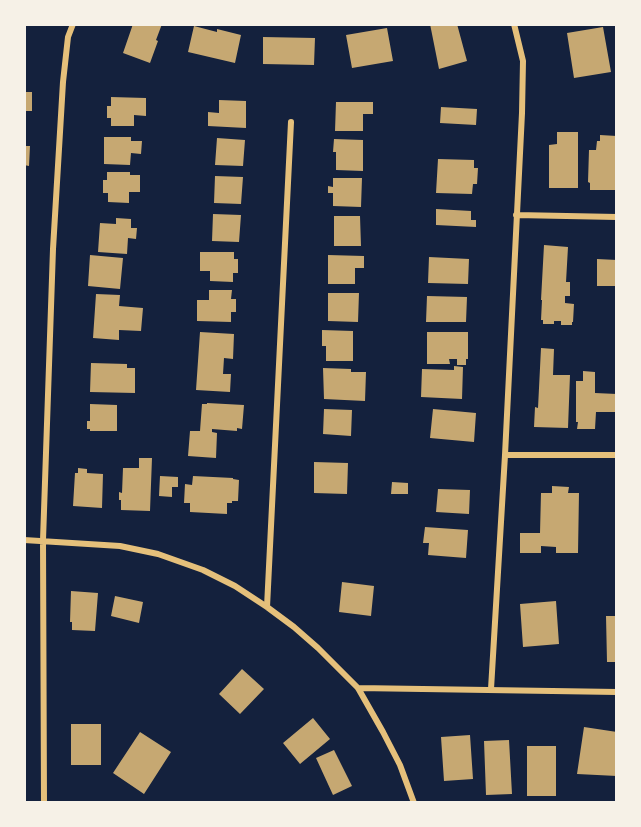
<!DOCTYPE html>
<style>
body{margin:0}
#map{position:relative;width:641px;height:827px;overflow:hidden;background:#14213d;font-family:"Space Grotesk",sans-serif}
canvas{display:block}
.frame{position:absolute;inset:0;border:26px solid #f6f1e7;pointer-events:none}
</style>
<div id="map">
<canvas width="641" height="827"></canvas>
<div class="frame"></div>
</div>
<script>
const context = document.querySelector('canvas').getContext('2d');
context.lineJoin = 'round';
function fill(path, color) {
  context.fillStyle = color;
  context.fill(path, 'evenodd');
}
function toPath(rows) {
  const path = new Path2D();
  for (const r of rows) {
    path.moveTo(r[0], r[1]);
    for (let i = 2; i < r.length; i += 2) path.lineTo(r[i], r[i + 1]);
  }
  return path;
}
function trace(path, color, width, dash) {
  context.strokeStyle = color;
  context.lineWidth = width;
  context.lineCap = dash ? 'butt' : 'round';
  context.setLineDash(dash || []);
  context.stroke(path);
}
const building = toPath([
 [133,24,162,24,156,40,158,41,150,63,123,53],
 [430,24,457,24,467,61,439,69],
 [194,26,217,32,217,29,241,35,235,63,188,52],
 [603,27,611,72,574,78,567,33],
 [387,28,393,61,352,68,346,35],
 [263,37,315,38,314,65,263,64],
 [24,92,32,92,32,111,24,111],
 [111,97,146,98,146,116,134,115,134,126,111,126,111,118,107,118,107,106,111,106],
 [219,100,246,101,246,128,208,126,208,112,219,113],
 [336,102,373,102,373,114,363,114,363,131,335,131],
 [441,107,477,109,476,125,440,123],
 [557,132,578,132,578,188,549,188,549,145,557,144],
 [600,135,617,136,617,190,590,190,590,183,588,182,589,150,596,150,597,141,600,141],
 [104,137,131,137,131,141,142,141,141,154,131,153,130,165,104,164],
 [217,138,245,140,243,166,215,165],
 [334,139,363,140,363,171,336,170,336,152,333,152],
 [24,146,30,146,29,166,24,165],
 [438,159,474,160,474,168,478,168,477,184,473,184,472,194,436,193],
 [107,172,130,172,130,175,140,175,140,192,129,192,129,203,108,202,108,193,103,193,103,180,107,180],
 [215,176,243,177,241,204,214,203],
 [333,178,362,178,361,207,333,206,333,193,328,193,328,186,333,187],
 [436,209,471,211,471,220,476,220,476,227,436,225],
 [213,214,241,215,239,242,212,241],
 [334,216,360,216,361,246,334,246],
 [116,218,131,219,131,228,137,228,136,239,128,238,127,254,98,252,100,223,116,224],
 [544,245,568,247,566,282,570,282,570,296,565,296,565,303,574,304,573,322,572,322,572,325,561,325,561,321,554,321,554,324,543,324,543,320,541,320,542,300,541,300],
 [200,252,234,252,234,259,238,259,238,273,233,273,233,282,210,281,210,271,200,271],
 [90,255,123,258,120,289,88,286],
 [328,255,364,256,364,268,355,268,355,284,328,284],
 [429,257,469,259,468,284,428,283],
 [597,259,617,260,617,286,597,286],
 [209,290,232,290,231,299,236,299,236,312,231,312,231,322,197,321,197,300,209,300],
 [328,293,359,293,358,322,328,321],
 [96,294,120,295,119,306,143,308,141,331,119,330,119,340,93,338],
 [427,296,467,297,466,322,426,322],
 [322,330,353,331,353,361,326,361,326,346,322,346],
 [200,332,234,334,233,359,224,358,223,374,231,374,230,392,196,390],
 [427,332,468,332,468,359,466,359,466,365,457,365,457,359,449,359,450,364,427,364],
 [541,348,554,349,553,375,570,375,568,428,534,427,535,407,538,408],
 [91,363,127,364,127,368,135,368,135,393,90,392],
 [454,366,463,367,462,399,421,397,422,369,454,370],
 [323,368,351,369,351,372,366,372,365,401,324,399],
 [583,371,595,372,595,393,617,394,617,412,596,412,595,429,577,429,578,422,576,422,576,381,583,381],
 [207,403,244,405,242,429,237,428,237,431,212,429,212,432,217,433,216,458,188,456,190,431,200,431,202,404,207,404],
 [90,404,117,405,117,431,90,431,90,429,87,429,87,421,90,421],
 [324,409,352,410,351,436,323,434],
 [433,409,476,413,474,442,430,438],
 [139,458,152,458,150,511,121,510,121,500,119,500,119,492,122,493,123,468,139,468],
 [314,462,348,463,347,494,314,493],
 [78,468,87,469,87,473,103,474,102,508,73,506,75,473,78,473],
 [160,476,178,477,178,487,172,487,172,497,159,496],
 [193,476,233,478,233,479,239,480,238,501,232,501,232,503,227,503,227,514,190,512,190,503,184,503,185,484,192,485],
 [392,482,408,483,408,494,391,494],
 [552,486,569,487,568,493,579,493,578,553,556,553,556,547,541,546,541,553,520,553,520,533,540,533,541,493,552,493],
 [438,489,470,490,469,514,436,512],
 [425,527,468,530,466,558,428,555,429,543,423,543],
 [342,582,374,586,371,616,339,612],
 [71,591,98,593,95,631,72,630,72,622,70,622],
 [115,596,143,602,139,623,111,616],
 [556,601,559,644,523,647,520,604],
 [606,616,617,616,617,662,607,662],
 [242,669,264,689,240,714,219,694],
 [313,718,330,739,300,764,283,743],
 [71,724,101,724,101,765,71,765],
 [584,727,617,732,617,776,577,774],
 [140,732,171,752,144,794,113,773],
 [470,735,473,779,444,781,441,737],
 [509,740,512,794,486,795,484,741],
 [527,746,556,746,556,796,527,796],
 [334,750,352,786,333,795,316,758]
]);
const minor = toPath([
 [516,215,617,217],
 [505,455,617,455],
 [24,540,120,546,158,554,203,570,235,586,267,607,294,627,318,648,358,688,383,732,400,765,414,803],
 [267,607,291,122],
 [358,688,617,692],
 [491,689,505,455,522,113,523,61,514,24],
 [44,803,43,540,53,249,63,82,68,37,73,24]
]);
fill(building, '#c6a872');
trace(minor, '#e5c07b', 6);
</script>
